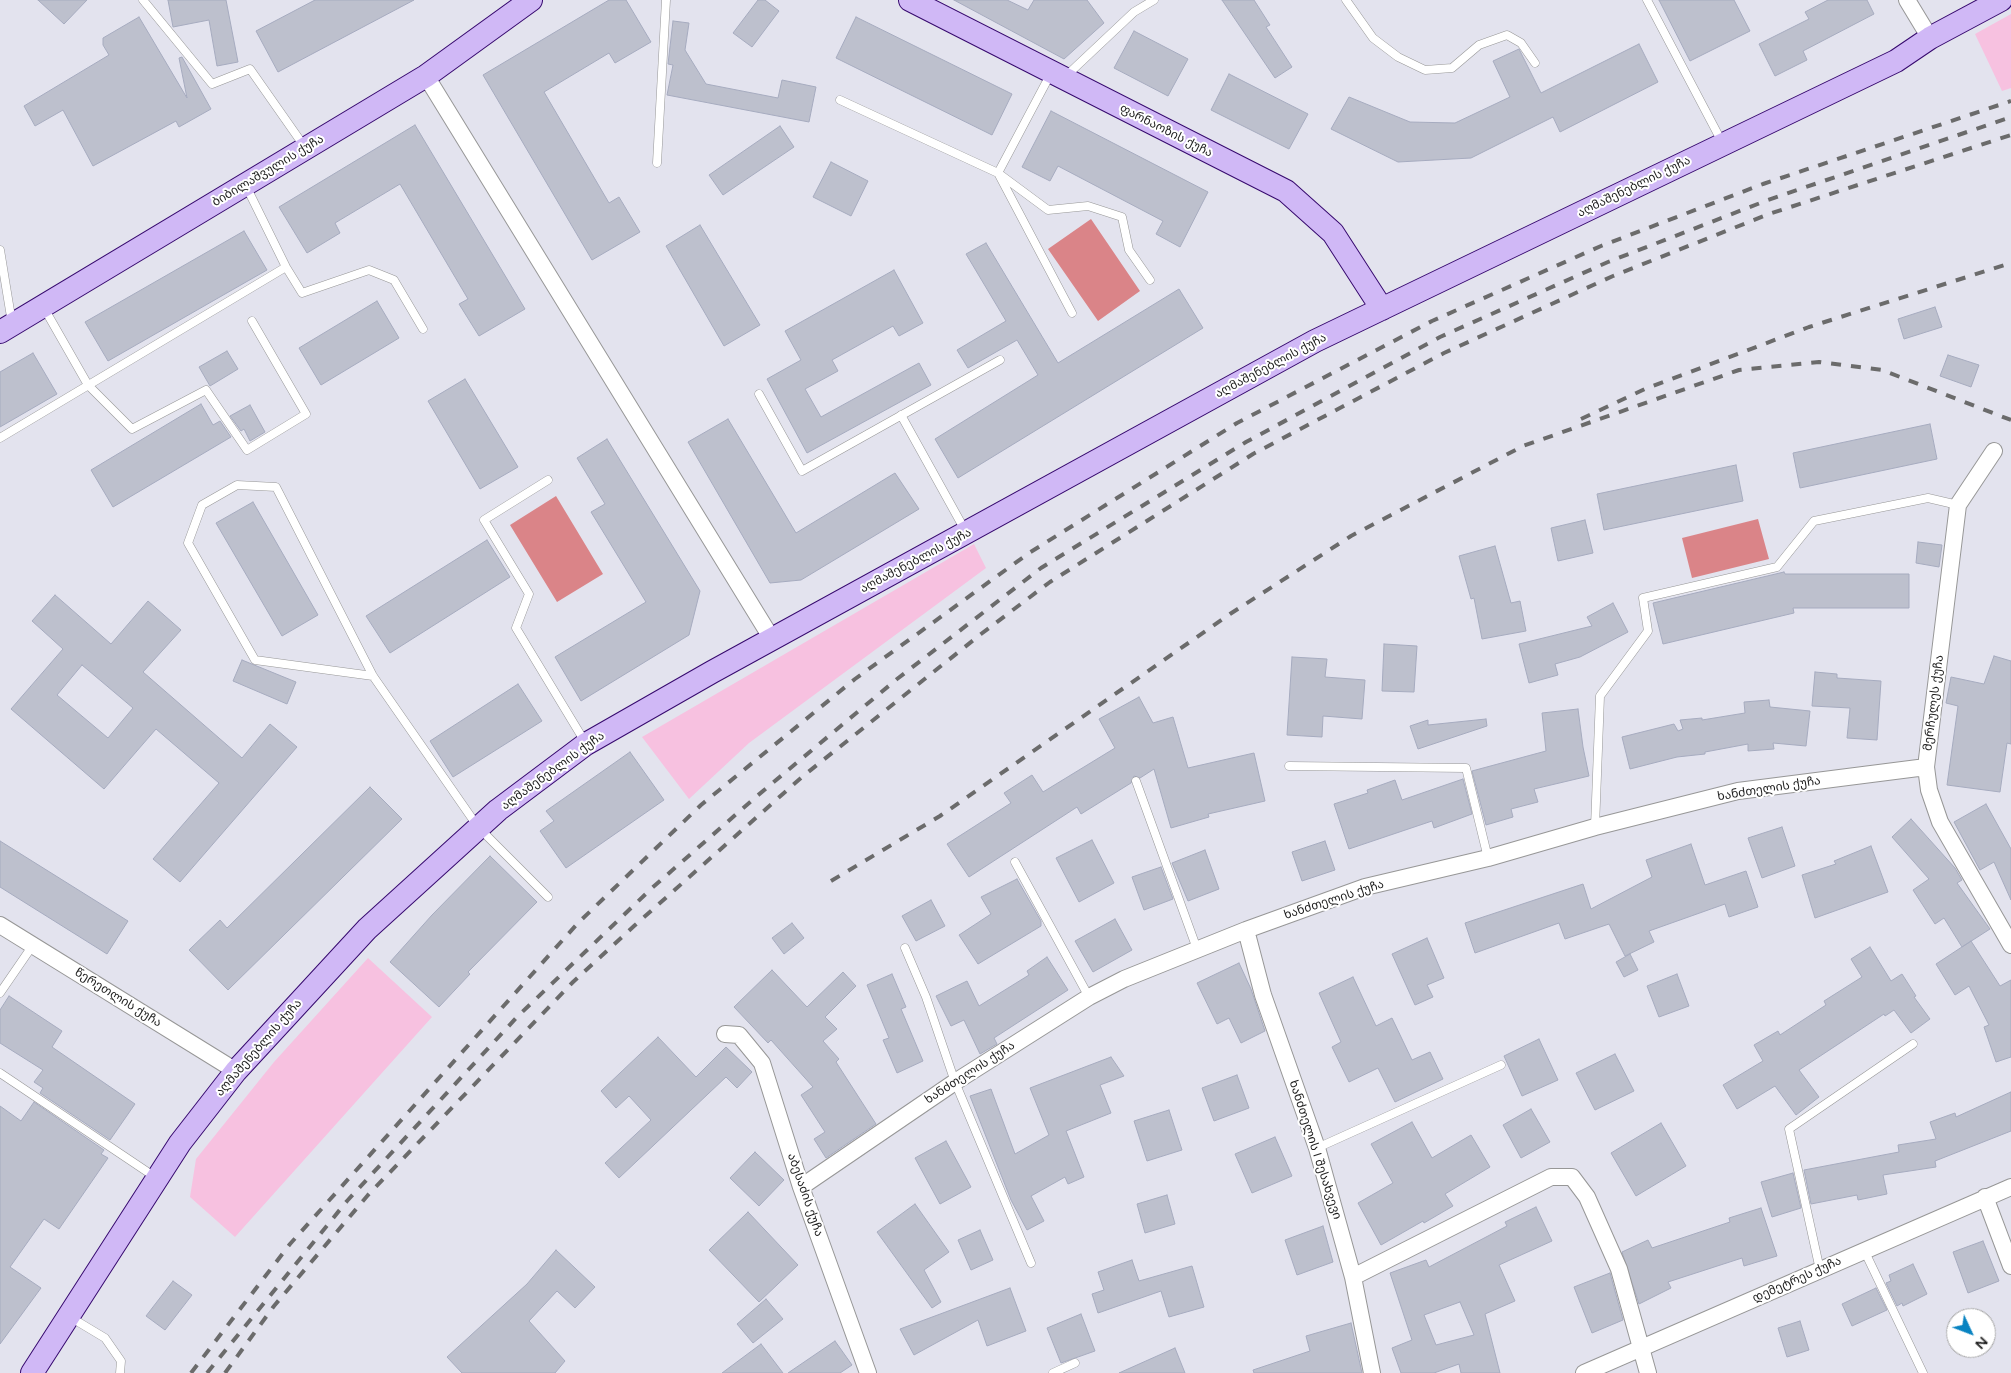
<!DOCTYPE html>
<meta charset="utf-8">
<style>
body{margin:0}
#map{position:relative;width:2011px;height:1373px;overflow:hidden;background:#e3e3ee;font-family:"Varela Round",sans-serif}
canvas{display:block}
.north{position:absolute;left:1946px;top:1308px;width:50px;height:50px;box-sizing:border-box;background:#fff;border:1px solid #a5a5a5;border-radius:50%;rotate:133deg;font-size:14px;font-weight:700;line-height:20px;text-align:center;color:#1d1d1d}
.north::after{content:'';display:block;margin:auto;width:18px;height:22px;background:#0883c1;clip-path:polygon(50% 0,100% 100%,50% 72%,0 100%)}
</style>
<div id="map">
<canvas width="2011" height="1373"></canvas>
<div class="north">N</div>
</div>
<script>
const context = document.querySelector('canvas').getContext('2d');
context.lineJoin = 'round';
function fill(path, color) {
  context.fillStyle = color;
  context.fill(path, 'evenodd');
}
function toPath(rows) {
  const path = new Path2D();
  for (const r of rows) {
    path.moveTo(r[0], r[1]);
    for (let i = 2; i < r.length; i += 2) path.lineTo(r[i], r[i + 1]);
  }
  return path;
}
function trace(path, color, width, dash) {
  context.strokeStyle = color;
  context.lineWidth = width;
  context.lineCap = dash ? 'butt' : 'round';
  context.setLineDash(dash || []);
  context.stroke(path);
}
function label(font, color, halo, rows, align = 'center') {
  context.font = font + ' "Varela Round","Noto Sans Georgian",sans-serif';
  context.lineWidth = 4;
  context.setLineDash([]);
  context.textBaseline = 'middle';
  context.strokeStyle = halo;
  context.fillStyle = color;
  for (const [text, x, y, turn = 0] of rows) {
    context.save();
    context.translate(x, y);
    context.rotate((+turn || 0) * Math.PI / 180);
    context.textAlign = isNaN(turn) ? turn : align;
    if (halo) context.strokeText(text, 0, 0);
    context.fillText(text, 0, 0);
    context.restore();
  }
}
const park = toPath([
 [2011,14,2011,88,2002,91,1975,34],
 [974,544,986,568,749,743,689,799,642,737],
 [368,958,432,1017,235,1237,190,1197,196,1159,274,1062]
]);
const pitch = toPath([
 [1091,219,1140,291,1098,321,1048,249],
 [556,496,603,574,557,602,510,525],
 [1758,519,1769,559,1692,578,1682,538]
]);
const building = toPath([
 [38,0,87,0,64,24,38,0],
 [168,0,226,0,238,62,217,66,209,20,173,27,168,0],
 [315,0,414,0,278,72,256,31,315,0],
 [609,0,626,0,651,42,615,63,609,53,544,92,609,203,619,197,640,232,592,260,483,75,609,0],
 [758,0,765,0,779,11,752,47,733,33,758,0],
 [954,0,1007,0,1028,10,1034,0,1087,0,1104,23,1064,59,954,0],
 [1222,0,1254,0,1270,25,1266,27,1292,67,1275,78,1222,0],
 [1659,0,1734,0,1750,31,1690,61,1659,0],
 [1828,0,1867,0,1874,14,1803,51,1807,60,1775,76,1759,44,1809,19,1805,12,1828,0],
 [139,17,187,98,179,58,182,57,211,109,179,127,176,121,93,166,63,110,35,126,24,106,109,55,103,45,103,38,139,17],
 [856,17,1012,94,992,135,836,58,856,17],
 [673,21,689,23,685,50,706,84,778,98,782,80,816,87,809,122,667,95,673,65,668,64,673,21],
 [1134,31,1188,59,1168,96,1114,68,1134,31],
 [1639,44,1658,82,1560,132,1553,117,1471,158,1398,162,1331,129,1349,97,1410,122,1455,123,1510,97,1493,61,1519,49,1541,93,1639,44],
 [1229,74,1308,114,1289,149,1211,110,1229,74],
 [1051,111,1208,192,1180,247,1156,234,1163,221,1058,166,1050,181,1022,167,1051,111],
 [415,125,525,309,479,336,459,304,468,299,400,184,335,223,340,233,307,253,279,207,415,125],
 [780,126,794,147,723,195,709,175,780,126],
 [831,162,868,181,851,216,813,197,831,162],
 [700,225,760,325,724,346,666,246,700,225],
 [244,231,267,270,108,361,85,322,244,231],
 [986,243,1058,363,1179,289,1203,328,958,478,935,439,1038,375,1017,340,968,368,957,350,1006,321,966,254,986,243],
 [894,270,923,323,899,336,893,326,832,360,838,371,805,389,821,417,919,363,931,385,807,453,767,379,801,360,785,331,894,270],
 [377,301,399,338,321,385,299,348,377,301],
 [1935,307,1942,327,1904,339,1898,319,1935,307],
 [227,351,238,369,210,386,199,367,227,351],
 [33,353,57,394,0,427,0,372,33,353],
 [1948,355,1979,365,1971,387,1940,376,1948,355],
 [465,379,518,467,480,489,428,401,465,379],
 [201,404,213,425,220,421,231,437,113,507,91,470,201,404],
 [250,405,265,432,250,441,244,429,241,431,230,416,250,405],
 [728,419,796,533,895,473,919,509,801,580,770,583,688,442,728,419],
 [1930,424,1937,459,1800,488,1793,453,1930,424],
 [607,439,700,591,689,635,581,701,555,657,646,602,591,512,605,504,577,458,607,439],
 [1736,465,1743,501,1604,530,1597,494,1736,465],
 [253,502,318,615,282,636,216,523,253,502],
 [1585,520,1593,553,1558,561,1551,528,1585,520],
 [487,540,510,577,390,653,366,616,487,540],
 [1918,542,1942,545,1939,567,1916,563,1918,542],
 [1495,546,1511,603,1520,601,1526,631,1482,639,1474,598,1471,599,1459,556,1495,546],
 [1784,572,1785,574,1909,574,1909,608,1793,608,1794,613,1663,644,1653,603,1784,572],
 [55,595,111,644,148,601,181,630,143,672,242,758,270,724,297,747,180,882,153,859,219,783,156,729,104,789,11,709,63,649,32,621,55,595],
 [82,665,133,708,108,738,57,695,82,665],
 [1613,603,1628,632,1580,657,1555,664,1558,675,1529,683,1519,644,1592,626,1587,617,1613,603],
 [1384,644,1417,646,1414,692,1382,691,1384,644],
 [1994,656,2011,661,2011,744,2007,743,2000,792,1947,785,1958,706,1946,703,1951,677,1984,684,1994,656],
 [1292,657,1327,659,1325,677,1365,680,1362,719,1323,716,1322,737,1287,735,1292,657],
 [242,660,296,682,287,704,233,681,242,660],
 [1815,672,1837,674,1837,678,1881,681,1877,740,1847,738,1850,708,1812,706,1815,672],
 [518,684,542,721,453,777,430,741,518,684],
 [1139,697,1153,723,1173,717,1188,768,1254,753,1265,801,1208,814,1209,817,1171,828,1154,769,1140,778,1134,776,1131,783,1081,814,1077,807,969,877,947,844,1011,803,1004,793,1032,775,1043,792,1115,748,1099,719,1139,697],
 [1769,700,1770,707,1810,711,1806,746,1773,743,1774,749,1748,751,1748,744,1705,752,1705,754,1677,757,1630,769,1622,737,1674,724,1678,731,1683,729,1680,720,1702,718,1702,720,1745,713,1744,702,1769,700],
 [1578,709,1583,747,1589,776,1534,789,1538,802,1511,809,1513,817,1486,825,1472,771,1546,751,1542,713,1578,709],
 [1486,719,1487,726,1418,749,1410,726,1428,720,1428,725,1486,719],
 [630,752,664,800,566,868,540,831,554,821,546,811,630,752],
 [1463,779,1472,814,1434,828,1432,821,1349,849,1334,804,1368,793,1367,790,1395,780,1402,800,1463,779],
 [370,787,402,819,228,990,189,950,220,920,227,928,370,787],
 [1986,804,2011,849,2011,900,1994,862,1980,870,1954,822,1986,804],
 [1911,819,1955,868,1962,880,1957,883,1990,929,1962,947,1944,918,1935,924,1913,890,1929,879,1892,837,1911,819],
 [1782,827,1795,866,1762,878,1748,838,1782,827],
 [1092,840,1114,883,1079,902,1056,858,1092,840],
 [0,841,128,921,107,954,0,887,0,841],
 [1325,841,1335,870,1302,881,1292,852,1325,841],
 [1691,844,1705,885,1746,871,1758,907,1729,917,1725,904,1649,931,1654,942,1625,956,1609,924,1565,939,1559,923,1475,953,1465,923,1583,884,1591,909,1652,877,1646,860,1691,844],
 [1871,846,1888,892,1815,918,1802,875,1836,864,1834,861,1871,846],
 [1205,850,1219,889,1188,901,1172,863,1205,850],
 [490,856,537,902,468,972,470,974,439,1007,390,962,432,915,490,856],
 [1161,867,1173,899,1144,910,1132,877,1161,867],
 [1017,879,1041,921,1041,926,978,964,959,935,991,914,981,897,1017,879],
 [931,900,945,926,916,941,902,916,931,900],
 [1115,919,1132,950,1093,972,1075,941,1115,919],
 [792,923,804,938,784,954,772,938,792,923],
 [1427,938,1444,978,1427,985,1433,997,1415,1005,1392,954,1427,938],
 [1971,941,2000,986,2011,980,2011,1057,1996,1062,1984,1027,1989,1025,1969,986,1955,995,1936,964,1971,941],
 [1870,947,1891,981,1902,974,1916,996,1914,997,1930,1019,1911,1033,1894,1010,1885,1016,1884,1014,1799,1070,1819,1097,1796,1115,1775,1086,1737,1109,1723,1085,1763,1061,1754,1045,1778,1031,1780,1035,1826,1005,1824,1001,1862,977,1851,959,1870,947],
 [1630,954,1638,970,1624,977,1616,962,1630,954],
 [1047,957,1068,990,994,1038,997,1044,980,1054,964,1020,951,1026,936,996,967,981,979,1006,1029,975,1027,971,1047,957],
 [1239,963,1251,989,1265,1031,1241,1043,1229,1018,1217,1024,1197,983,1239,963],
 [772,970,807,1007,843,972,856,986,825,1017,837,1029,823,1041,839,1059,836,1062,876,1124,826,1158,814,1139,825,1132,801,1095,813,1087,771,1040,768,1043,734,1007,772,970],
 [892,974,906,1007,901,1009,923,1061,897,1073,883,1040,889,1038,867,985,892,974],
 [1677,974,1689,1006,1659,1017,1647,986,1677,974],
 [1353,977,1376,1026,1392,1018,1412,1060,1430,1052,1443,1079,1395,1102,1378,1068,1349,1082,1332,1047,1341,1042,1319,993,1353,977],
 [9,996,62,1031,52,1047,135,1104,110,1140,40,1093,43,1088,34,1082,43,1070,0,1043,0,1010,9,996],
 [658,1037,696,1077,726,1047,752,1072,737,1088,726,1077,619,1178,605,1163,651,1120,629,1096,616,1108,601,1091,658,1037],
 [1539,1039,1558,1080,1522,1096,1504,1056,1539,1039],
 [1615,1054,1634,1091,1595,1110,1576,1073,1615,1054],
 [1111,1057,1124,1076,1100,1085,1111,1113,1066,1131,1084,1177,1068,1184,1065,1177,1031,1196,1044,1221,1027,1230,1011,1200,970,1096,991,1089,1015,1154,1049,1135,1030,1088,1111,1057],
 [1237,1075,1249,1108,1214,1121,1202,1088,1237,1075],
 [2011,1092,2011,1131,1935,1161,1936,1167,1883,1175,1887,1194,1858,1200,1857,1195,1811,1204,1804,1170,1899,1152,1898,1145,1936,1139,1930,1122,1955,1113,1956,1117,2011,1092],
 [34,1102,104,1150,101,1154,108,1158,59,1229,44,1219,10,1267,41,1288,0,1344,0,1106,21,1121,34,1102],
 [1531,1109,1550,1142,1521,1158,1503,1125,1531,1109],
 [1169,1110,1182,1150,1147,1161,1134,1121,1169,1110],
 [1412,1122,1432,1158,1471,1135,1490,1167,1445,1194,1453,1206,1424,1223,1423,1221,1381,1245,1358,1203,1393,1183,1371,1144,1412,1122],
 [1661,1123,1686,1166,1636,1196,1611,1153,1661,1123],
 [1275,1137,1292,1176,1252,1193,1235,1154,1275,1137],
 [946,1141,971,1187,940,1204,915,1158,946,1141],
 [755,1152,784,1180,759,1206,730,1178,755,1152],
 [1793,1173,1801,1208,1772,1217,1761,1182,1793,1173],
 [1167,1195,1175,1224,1145,1233,1137,1204,1167,1195],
 [915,1204,949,1252,924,1270,941,1302,932,1308,877,1232,915,1204],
 [1536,1207,1552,1241,1499,1265,1515,1301,1485,1314,1500,1373,1461,1373,1459,1364,1434,1373,1401,1373,1392,1348,1412,1340,1390,1273,1426,1260,1429,1267,1507,1226,1505,1222,1536,1207],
 [1460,1302,1474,1335,1436,1345,1424,1315,1460,1302],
 [1761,1208,1777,1256,1744,1266,1742,1258,1668,1282,1671,1288,1639,1304,1622,1252,1648,1240,1652,1248,1730,1222,1729,1218,1761,1208],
 [748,1212,798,1265,759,1302,709,1250,748,1212],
 [1323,1226,1333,1262,1297,1275,1285,1240,1323,1226],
 [980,1230,993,1260,971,1270,958,1240,980,1230],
 [1983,1241,1999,1281,1968,1293,1953,1252,1983,1241],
 [556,1250,595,1287,575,1308,557,1291,529,1321,565,1361,555,1373,462,1373,447,1357,527,1284,556,1250],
 [1132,1260,1139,1281,1192,1266,1204,1307,1169,1317,1161,1291,1098,1313,1092,1294,1104,1290,1098,1272,1132,1260],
 [1913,1264,1927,1294,1903,1306,1902,1303,1897,1306,1886,1283,1891,1281,1889,1275,1913,1264],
 [1610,1273,1623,1320,1592,1333,1574,1287,1610,1273],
 [173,1281,192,1295,165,1330,146,1316,173,1281],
 [1010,1288,1026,1331,987,1346,978,1320,914,1355,900,1329,1010,1288],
 [1876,1288,1887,1310,1852,1326,1842,1304,1876,1288],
 [766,1299,783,1319,753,1343,737,1324,766,1299],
 [1081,1314,1095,1351,1061,1363,1047,1328,1081,1314],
 [1800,1321,1809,1350,1787,1357,1778,1328,1800,1321],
 [1351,1323,1362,1373,1254,1373,1253,1370,1310,1351,1306,1336,1351,1323],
 [835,1341,852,1365,840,1373,788,1373,835,1341],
 [761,1344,783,1373,722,1373,761,1344],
 [1175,1348,1185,1373,1119,1373,1175,1348]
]);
const lane = toPath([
 [143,0,212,84,250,69,304,146],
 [1346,0,1373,38,1398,57,1425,70,1452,68,1479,45,1507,35,1521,43,1535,63],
 [1647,0,1722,142],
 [1050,75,998,173,1072,313],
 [1065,77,1134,12,1154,0],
 [840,100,998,173,1048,210,1088,206,1122,217,1129,250,1150,280],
 [657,163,666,0],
 [246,186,286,267,302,293,369,270,394,280,423,329],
 [0,250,12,323],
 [44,308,88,385,132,429,206,390,247,450,306,414,252,321],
 [759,394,802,471,1000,360],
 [901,415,966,532],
 [0,438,286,267],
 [548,480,484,520,529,594,516,628,585,742],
 [373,676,255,660,188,543,202,505,237,485,276,487,373,676,478,827,548,897],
 [1289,766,1466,768,1488,858],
 [1136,781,1197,949],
 [1595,827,1600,696,1648,631,1643,598,1777,567,1814,521,1928,498,1958,505],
 [1015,862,1089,997],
 [905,948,926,997,955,1082,1031,1263],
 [0,993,33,945],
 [0,1073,155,1177],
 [1317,1148,1501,1065],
 [1864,1250,1923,1373],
 [1820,1270,1789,1129,1913,1044],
 [70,1317,105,1338,121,1361,120,1373],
 [1053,1373,1075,1363]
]);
const street = toPath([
 [1907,0,1930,38],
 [426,76,772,639],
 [1994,451,1958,505,1926,767,1929,790,1940,822,2011,945],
 [0,925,236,1071],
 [1246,930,1263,995,1317,1148,1353,1277,1372,1373],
 [725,1034,739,1035,762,1063,801,1187,868,1373],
 [801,1187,955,1082,1089,997,1124,979,1246,930,1365,887,1488,858,1595,827,1738,791,1926,767],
 [1985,1197,2011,1266],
 [1353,1277,1551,1177,1572,1177,1587,1197,1619,1269,1648,1373],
 [1584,1373,2011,1187]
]);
const secondary = toPath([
 [910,0,1286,191,1333,233,1382,309],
 [0,332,426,76,531,0],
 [32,1373,180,1143,236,1071,367,929,498,810,586,744,712,672,1315,341,1896,61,1930,38,2001,0]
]);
const rail = toPath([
 [1581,419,1645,389,1809,327,2011,263],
 [831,881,940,816,1230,614,1351,536,1523,446,1739,370,1819,362,1882,370,2011,420],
 [191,1373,290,1244,578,923,701,805,855,679,1029,553,1237,423,1432,321,1601,246,1763,184,2011,101],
 [207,1373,347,1201,518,1016,652,888,757,796,897,679,1041,568,1246,442,1440,337,1608,262,1768,200,2011,117],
 [225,1373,274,1306,368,1195,573,982,634,926,802,777,981,634,1050,582,1253,454,1444,353,1613,276,1769,214,2011,135]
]);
const streetNames = [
 ["ფარნაოზის ქუჩა",1166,131,27],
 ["ბიბილაშვულის ქუჩა",268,171,-31],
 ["აღმაშენებლის ქუჩა",1634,187,-26],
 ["აღმაშენებლის ქუჩა",1271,366,-28],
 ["აღმაშენებლის ქუჩა",916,561,-28],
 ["მერჩულეს ქუჩა",1934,703,-83],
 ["აღმაშენებლის ქუჩა",553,771,-36],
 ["ხანძთელის ქუჩა",1769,789,-9],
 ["ხანძთელის ქუჩა",1334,900,-18],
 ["წერეთლის ქუჩა",118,998,32],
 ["აღმაშენებლის ქუჩა",259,1048,-49],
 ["ხანძთელის ქუჩა",970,1073,-33],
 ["ხანძთელის I შესახვევი",1315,1150,72],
 ["აბესაძის ქუჩა",805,1195,71],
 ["დემეტრეს ქუჩა",1797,1280,-24]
];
fill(park, '#f7c1e0');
fill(pitch, '#da8488');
fill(building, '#bdc0cd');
trace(building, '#a6abbf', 1);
trace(lane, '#979797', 9);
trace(street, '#979797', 18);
trace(secondary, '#36096e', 24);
trace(lane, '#fff', 8);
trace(street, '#fff', 16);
trace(secondary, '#d0b8f6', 22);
trace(rail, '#6b6b6b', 4, [10, 10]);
label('12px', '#1d1d1d', '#fff', streetNames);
</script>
